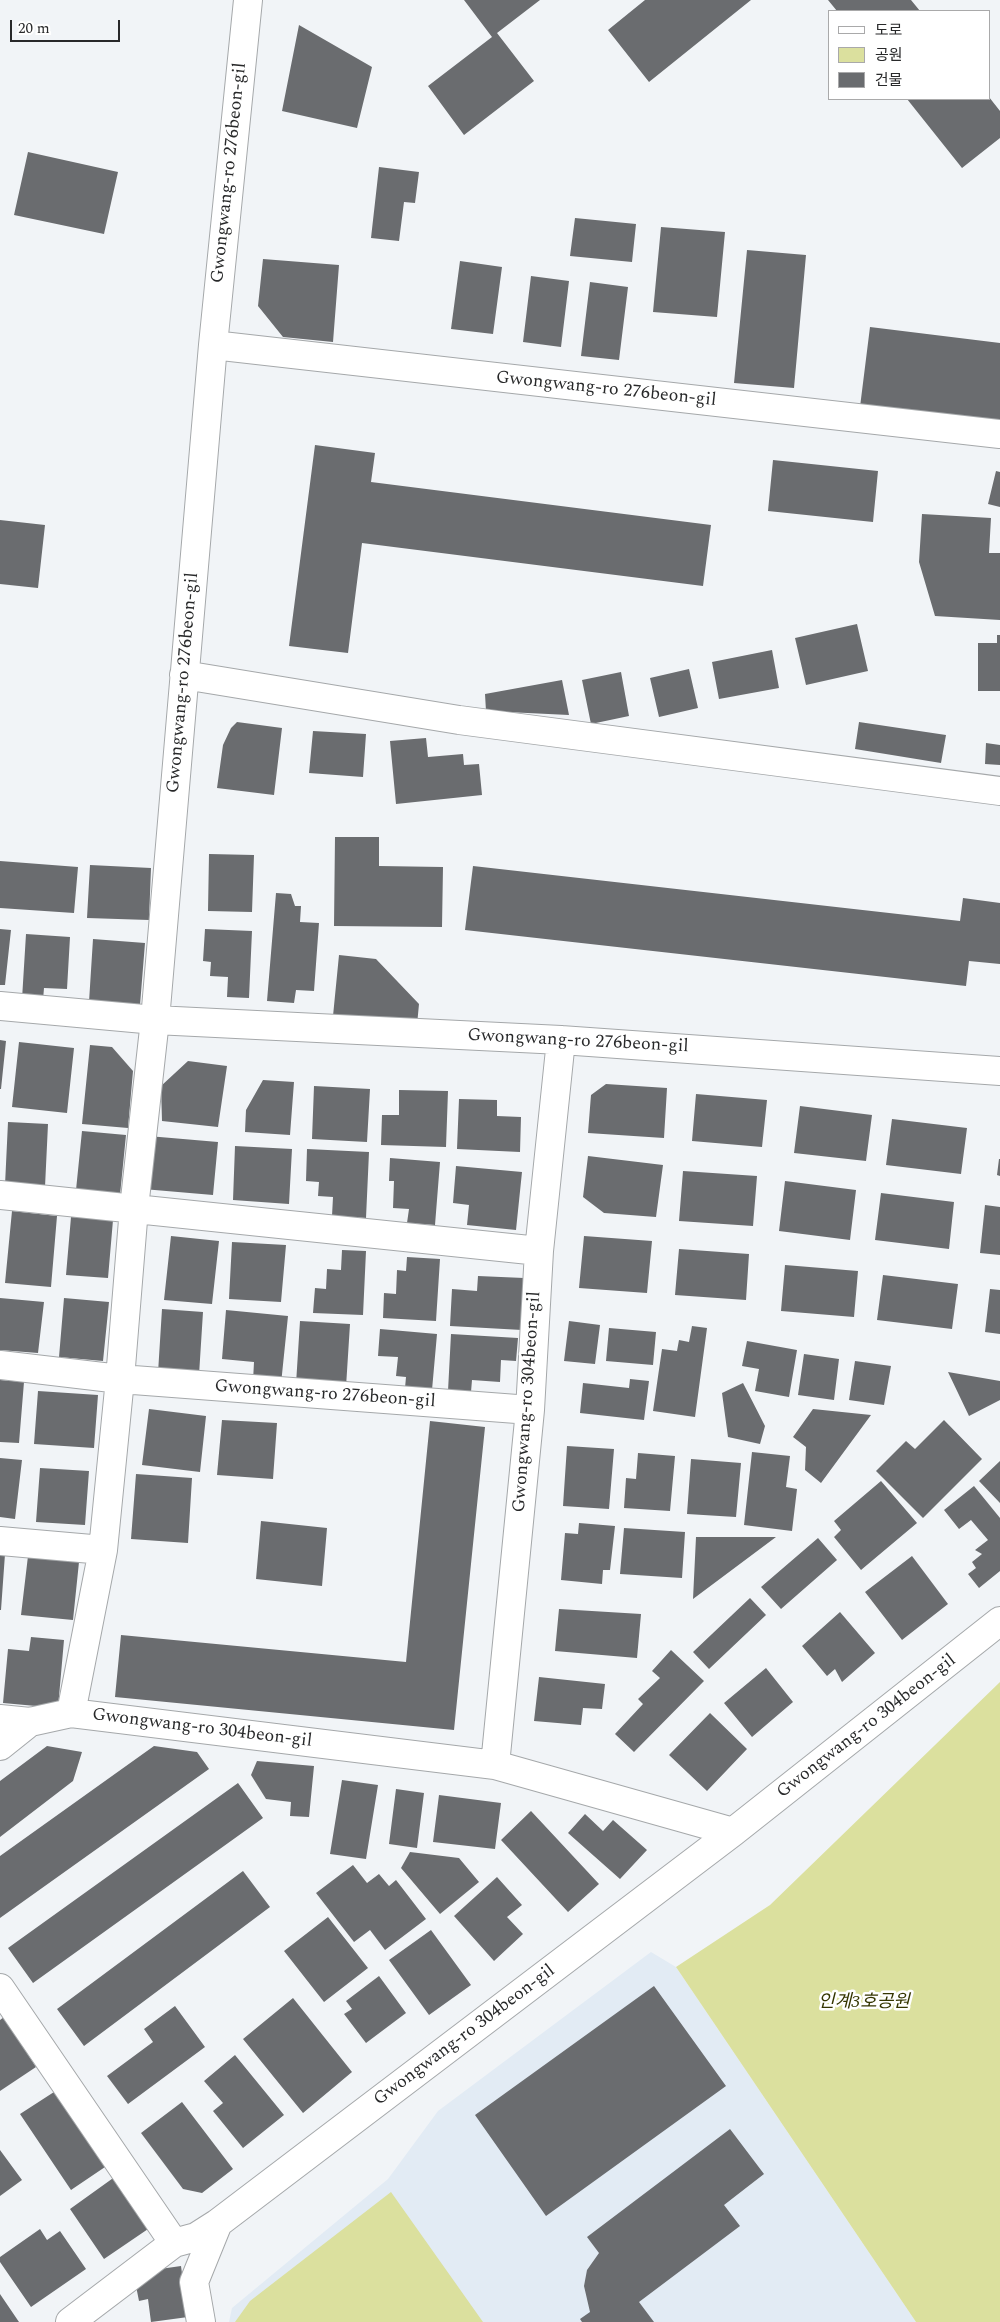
<!DOCTYPE html>
<meta charset="utf-8">
<style>
body{margin:0}
#map{position:relative;width:1000px;height:2322px;overflow:hidden;background:#f1f4f7;font-family:Spectral,"Noto Sans KR",serif}
canvas{display:block}
.legend{position:absolute;left:828px;top:10px;width:162px;height:90px;box-sizing:border-box;background:#fff;border:1px solid #a9a9aa;margin:0;padding:6px 9px;list-style:none;font-size:15px;color:#28292a}
.legend li{display:flex;align-items:center;gap:10px;height:25px}
.legend b{width:25px;border:1px solid #a9a9aa}
.scale{position:absolute;left:10px;top:20px;width:110px;height:22px;box-sizing:border-box;border:2px solid #28292a;border-top:0;padding-left:6px;font-size:15px;line-height:18px;white-space:nowrap;color:#28292a;-webkit-text-stroke:4px #fff;paint-order:stroke}
</style>
<div id="map">
<canvas width="1000" height="2322"></canvas>
<ul class="legend">
<li><b style="height:6px;background:#fff"></b>도로</li>
<li><b style="height:14px;background:#dbe09e"></b>공원</li>
<li><b style="height:14px;background:#6a6c6f"></b>건물</li>
</ul>
<div class="scale">20 m</div>
</div>
<script>
const context = document.querySelector('canvas').getContext('2d');
context.lineJoin = 'round';
function fill(path, color) {
  context.fillStyle = color;
  context.fill(path, 'evenodd');
}
function toPath(rows) {
  const path = new Path2D();
  for (const r of rows) {
    path.moveTo(r[0], r[1]);
    for (let i = 2; i < r.length; i += 2) path.lineTo(r[i], r[i + 1]);
  }
  return path;
}
function trace(path, color, width, dash) {
  context.strokeStyle = color;
  context.lineWidth = width;
  context.lineCap = dash ? 'butt' : 'round';
  context.setLineDash(dash || []);
  context.stroke(path);
}
function label(font, color, halo, rows, align = 'center') {
  context.font = font + ' Spectral,"Noto Sans KR",serif';
  context.lineWidth = 5;
  context.setLineDash([]);
  context.textBaseline = 'middle';
  context.strokeStyle = halo;
  context.fillStyle = color;
  for (const [text, x, y, turn = 0] of rows) {
    context.save();
    context.translate(x, y);
    context.rotate((+turn || 0) * Math.PI / 180);
    context.textAlign = isNaN(turn) ? turn : align;
    if (halo) context.strokeText(text, 0, 0);
    context.fillText(text, 0, 0);
    context.restore();
  }
}
const built = toPath([
 [651,1952,676,1967,916,2322,229,2322,232,2308,388,2179,438,2111]
]);
const green = toPath([
 [1000,1682,1000,2322,916,2322,676,1967,770,1905],
 [391,2192,483,2322,235,2322,250,2301]
]);
const building = toPath([
 [464,0,540,0,497,33,534,81,464,135,428,86,492,37],
 [645,0,751,0,649,82,608,30],
 [828,0,911,0,920,11,837,11],
 [299,25,372,67,357,128,282,111],
 [989,97,1000,111,1000,138,962,168,907,99,989,99],
 [28,152,118,172,104,234,14,215],
 [379,167,419,172,415,203,404,202,399,241,371,238],
 [575,218,636,224,632,262,570,256],
 [661,227,725,232,717,317,653,312],
 [747,250,806,255,794,388,734,383],
 [263,259,339,265,333,342,283,337,258,306],
 [460,261,502,267,493,334,451,329],
 [531,276,569,281,561,347,523,342],
 [590,282,628,287,619,360,581,356],
 [870,327,1000,343,1000,424,860,407],
 [315,445,375,453,371,482,711,525,703,586,362,543,348,653,289,646],
 [773,460,878,471,873,522,768,511],
 [996,471,1000,472,1000,507,988,504],
 [922,514,991,518,989,553,1000,553,1000,620,935,616,919,562],
 [0,520,45,525,38,588,0,584],
 [857,624,868,671,806,685,795,638],
 [997,635,1000,635,1000,691,978,691,978,643,997,643],
 [772,650,779,688,719,699,712,662],
 [689,669,698,708,659,717,650,678],
 [621,672,629,716,591,724,582,680],
 [562,680,569,715,486,711,485,694],
 [237,722,282,728,274,795,217,788,223,745,231,728],
 [859,722,946,735,941,763,855,749],
 [313,731,366,734,363,777,309,773],
 [426,738,428,757,463,754,464,765,479,764,482,795,396,804,390,741],
 [986,743,1000,745,1000,765,985,764],
 [335,837,379,837,379,866,443,867,442,927,334,926],
 [209,854,254,855,252,912,208,911],
 [0,861,78,867,74,913,0,908],
 [90,865,151,868,149,920,87,918],
 [473,866,960,921,963,898,1000,903,1000,964,969,961,966,986,465,930],
 [276,893,291,894,295,906,301,906,300,922,319,923,314,991,296,990,294,1003,267,1001],
 [0,929,11,930,5,985,0,985],
 [205,929,252,931,249,998,227,997,228,977,210,976,211,962,203,961],
 [26,934,70,937,67,989,44,988,43,1000,22,999],
 [93,939,145,943,140,1005,89,1002],
 [339,955,376,959,419,1004,417,1025,333,1016],
 [0,1040,6,1041,1,1089,0,1089],
 [19,1042,74,1048,67,1113,12,1107],
 [90,1045,112,1047,133,1071,128,1128,82,1124],
 [188,1061,227,1066,218,1127,162,1121,161,1086],
 [263,1080,294,1082,290,1135,245,1132,246,1110],
 [606,1084,667,1088,664,1138,588,1133,591,1095],
 [314,1086,370,1089,367,1142,312,1139],
 [399,1090,448,1091,446,1147,381,1145,382,1115,399,1115],
 [696,1094,767,1100,762,1147,692,1141],
 [459,1099,497,1100,497,1116,521,1117,520,1152,457,1149],
 [800,1106,872,1115,866,1161,794,1153],
 [892,1119,967,1128,961,1174,886,1165],
 [8,1122,48,1124,45,1187,5,1185],
 [82,1131,126,1135,120,1195,76,1190],
 [148,1136,218,1142,213,1195,143,1189],
 [235,1146,292,1149,289,1204,233,1200],
 [307,1149,369,1152,366,1218,332,1216,333,1197,318,1196,319,1182,306,1181],
 [588,1156,663,1165,656,1217,604,1213,583,1197],
 [390,1158,440,1162,435,1225,407,1223,409,1209,393,1208,394,1181,389,1181],
 [999,1159,1000,1159,1000,1176,997,1175],
 [456,1166,522,1172,516,1230,467,1225,469,1205,453,1203],
 [683,1171,757,1176,753,1226,679,1221],
 [785,1181,856,1190,850,1240,779,1231],
 [881,1193,954,1202,949,1249,875,1240],
 [985,1205,1000,1207,1000,1255,980,1253],
 [12,1211,57,1216,51,1287,5,1283],
 [71,1217,113,1220,108,1278,66,1275],
 [171,1236,219,1241,212,1304,164,1300],
 [584,1236,652,1241,647,1293,579,1288],
 [232,1242,286,1245,281,1302,229,1299],
 [679,1249,749,1254,746,1300,675,1295],
 [342,1250,366,1251,363,1315,313,1313,315,1288,326,1289,327,1269,341,1270],
 [407,1257,440,1259,436,1321,383,1318,384,1293,396,1294,397,1270,406,1271],
 [785,1265,858,1271,854,1317,781,1311],
 [883,1275,958,1284,952,1329,877,1320],
 [478,1276,524,1278,522,1330,450,1326,452,1289,477,1291],
 [990,1289,1000,1290,1000,1334,985,1332],
 [0,1298,44,1302,38,1353,0,1350],
 [64,1298,109,1302,103,1361,59,1357],
 [162,1309,203,1312,199,1375,158,1373],
 [226,1310,288,1316,281,1384,253,1381,254,1362,222,1359],
 [300,1321,350,1324,346,1387,296,1384],
 [569,1321,600,1325,595,1364,564,1361],
 [692,1326,707,1328,695,1417,653,1411,662,1349,677,1351,679,1340,689,1342],
 [609,1328,656,1332,653,1365,606,1361],
 [380,1329,437,1334,432,1390,405,1388,406,1377,396,1376,398,1357,378,1356],
 [451,1334,518,1338,516,1361,501,1360,500,1382,472,1380,471,1392,448,1391],
 [747,1341,797,1350,789,1397,755,1391,759,1369,742,1366],
 [804,1354,839,1359,834,1400,798,1395],
 [855,1361,891,1366,884,1405,849,1400],
 [948,1372,1000,1381,1000,1400,969,1416],
 [630,1379,649,1381,644,1420,580,1413,583,1383,629,1388],
 [0,1380,24,1382,19,1443,0,1442],
 [743,1383,765,1426,760,1444,728,1437,722,1393],
 [38,1391,98,1395,94,1448,34,1444],
 [149,1409,206,1416,200,1472,142,1465],
 [813,1409,871,1415,821,1483,805,1470,806,1447,793,1437],
 [222,1420,277,1423,273,1479,217,1475],
 [944,1420,982,1459,923,1518,876,1471,906,1441,915,1449],
 [430,1421,485,1427,454,1730,115,1697,121,1635,406,1662],
 [567,1446,614,1449,609,1509,563,1506],
 [752,1452,790,1456,786,1487,797,1489,792,1531,744,1525],
 [638,1453,675,1456,670,1511,624,1508,626,1478,636,1479],
 [0,1458,22,1460,15,1519,0,1517],
 [691,1459,741,1463,736,1517,687,1514],
 [1000,1461,1000,1503,979,1481],
 [40,1468,89,1471,85,1525,36,1522],
 [136,1474,192,1478,188,1543,131,1539],
 [881,1481,917,1523,861,1570,834,1537,841,1530,834,1521],
 [974,1486,1000,1518,1000,1571,979,1588,968,1574,976,1568,972,1562,982,1554,975,1550,988,1540,971,1520,959,1529,944,1510],
 [261,1521,327,1528,322,1586,256,1579],
 [579,1523,615,1526,610,1570,603,1570,602,1584,561,1580,565,1533,578,1534],
 [624,1528,685,1532,682,1578,620,1574],
 [696,1537,776,1537,693,1599],
 [818,1538,837,1560,781,1609,761,1587],
 [0,1553,5,1554,1,1610,0,1610],
 [28,1556,79,1562,73,1620,21,1615],
 [912,1556,948,1604,902,1640,865,1592],
 [750,1598,766,1615,709,1669,693,1652],
 [559,1609,641,1614,637,1658,555,1651],
 [840,1612,875,1653,842,1682,835,1669,827,1676,802,1646],
 [31,1637,64,1640,58,1708,3,1703,8,1649,29,1651],
 [671,1650,704,1681,634,1752,615,1734,643,1704,638,1699,660,1678,652,1671],
 [766,1668,793,1702,752,1737,724,1703],
 [539,1677,605,1684,602,1709,583,1708,581,1725,534,1721],
 [710,1713,747,1749,707,1791,669,1755],
 [47,1746,82,1752,73,1781,0,1837,0,1781],
 [154,1746,197,1752,209,1769,0,1918,0,1856],
 [257,1761,314,1766,309,1817,290,1816,291,1802,266,1799,251,1775],
 [342,1780,378,1785,366,1859,330,1854],
 [238,1783,263,1818,33,1983,8,1948],
 [396,1789,424,1793,417,1848,389,1844],
 [439,1795,501,1803,495,1849,433,1842],
 [531,1811,599,1884,568,1912,501,1840],
 [585,1814,603,1831,613,1820,647,1850,620,1879,568,1833],
 [410,1852,459,1858,479,1882,440,1914,401,1868],
 [353,1865,367,1883,379,1874,389,1886,396,1880,426,1919,385,1950,370,1930,354,1942,316,1893],
 [243,1871,270,1907,84,2046,57,2009],
 [497,1877,522,1905,507,1917,523,1934,494,1961,454,1916],
 [328,1917,368,1968,324,2002,284,1951],
 [431,1930,471,1985,429,2015,389,1960],
 [379,1976,406,2013,366,2043,344,2014,352,2009,346,2001],
 [654,1986,726,2086,546,2216,475,2115],
 [293,1998,352,2072,303,2113,243,2039],
 [175,2006,205,2047,128,2104,107,2076,153,2042,144,2029],
 [4,2017,36,2067,0,2091,0,2020],
 [235,2055,284,2115,243,2148,213,2111,223,2103,204,2081],
 [54,2092,105,2167,71,2190,20,2114],
 [182,2102,233,2169,202,2193,183,2189,141,2133],
 [730,2129,764,2174,724,2205,740,2226,639,2302,654,2322,582,2322,580,2319,590,2312,584,2286,587,2270,599,2253,587,2237],
 [0,2150,22,2180,0,2196],
 [116,2176,151,2227,104,2259,70,2209],
 [40,2229,47,2240,60,2231,86,2269,31,2307,0,2262,0,2257],
 [181,2266,188,2317,151,2322,148,2299,139,2301,136,2286,153,2270],
 [0,2294,19,2322,0,2322]
]);
const minor = toPath([
 [213,345,1000,434],
 [184,675,459,720,1000,791],
 [0,1006,155,1020,561,1040,1000,1071],
 [0,1195,539,1251],
 [0,1365,120,1379,530,1410],
 [0,1541,103,1550],
 [71,1713,103,1550,120,1379,134,1208,155,1020,213,345,248,0],
 [0,1719,30,1722,71,1713,495,1765,733,1832],
 [0,1746,30,1722],
 [495,1765,530,1410,539,1251,561,1040],
 [0,1988,174,2243],
 [70,2322,174,2243,196,2237,218,2223,733,1832,1000,1621],
 [201,2322,194,2282,218,2223]
]);
const streetNames = [
 ["Gwongwang-ro 276beon-gil",230,173,-84],
 ["Gwongwang-ro 276beon-gil",606,390,6],
 ["Gwongwang-ro 276beon-gil",184,683,-85],
 ["Gwongwang-ro 276beon-gil",578,1042,3],
 ["Gwongwang-ro 276beon-gil",325,1395,4],
 ["Gwongwang-ro 304beon-gil",528,1402,-86],
 ["Gwongwang-ro 304beon-gil",867,1727,-38],
 ["Gwongwang-ro 304beon-gil",202,1729,7],
 ["Gwongwang-ro 304beon-gil",465,2036,-37]
];
const parkNames = [
 ["인계3호공원",864,2003]
];
fill(built, '#e2ebf4');
fill(green, '#dbe09e');
fill(building, '#6a6c6f');
trace(minor, '#a5a8aa', 30);
trace(minor, '#fff', 28);
label('18px', '#28292a', '#fff', streetNames);
label('italic 18px', '#343500', '#fff', parkNames);
</script>
